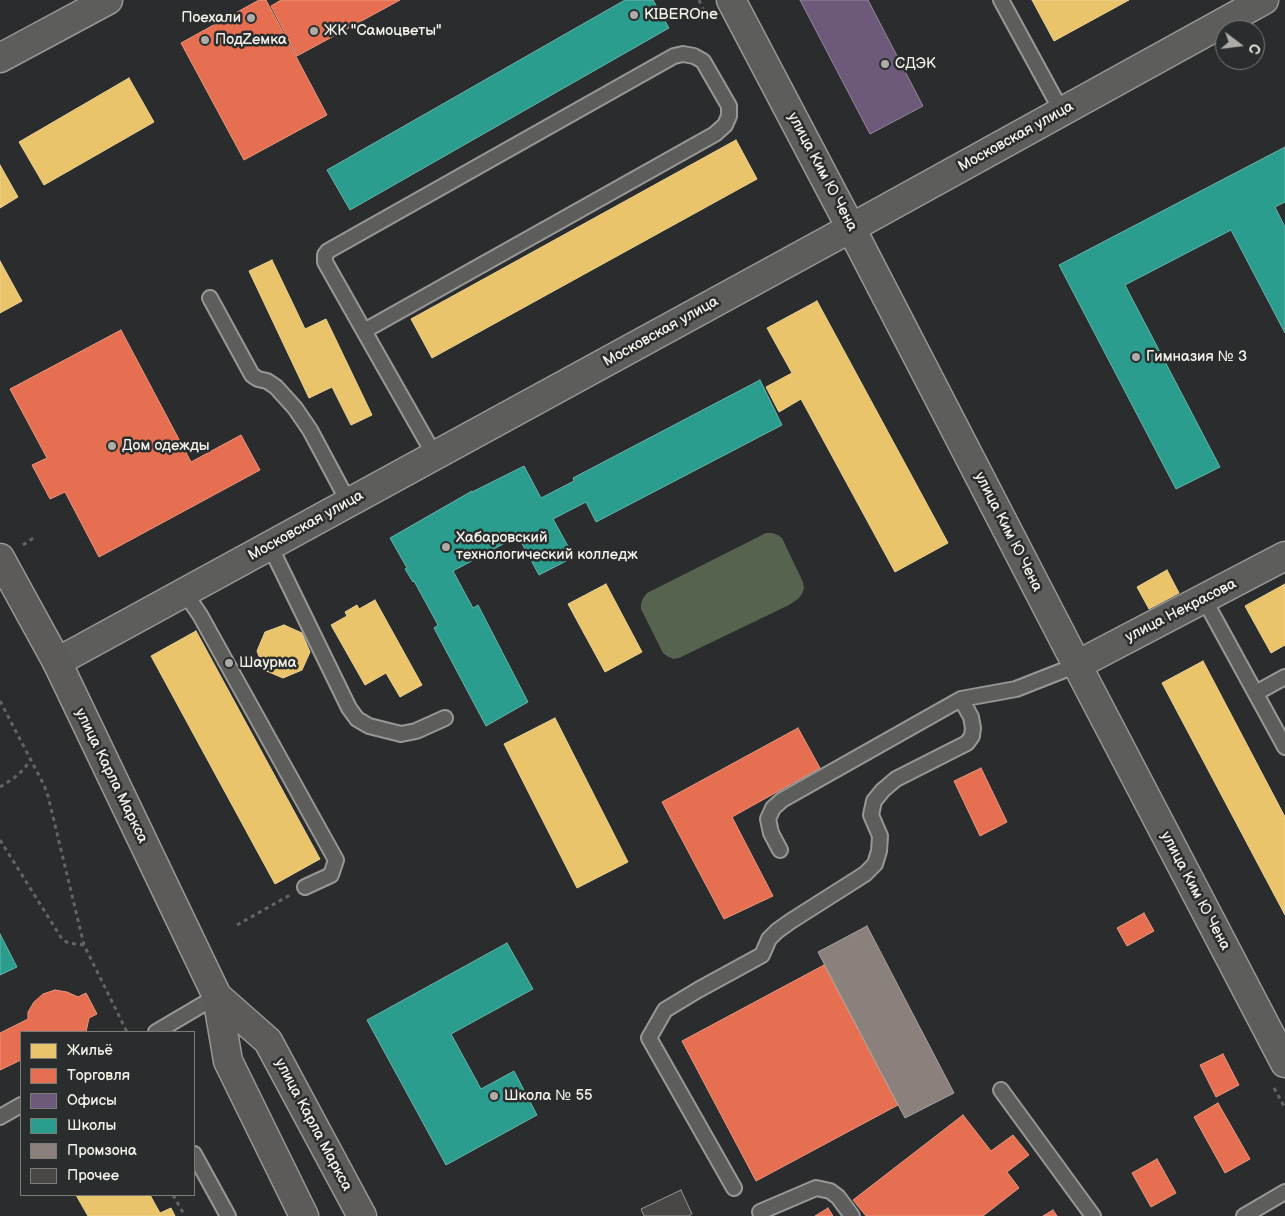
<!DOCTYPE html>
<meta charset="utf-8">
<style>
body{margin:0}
#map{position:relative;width:1285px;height:1216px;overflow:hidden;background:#2b2c2d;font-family:"Balsamiq Sans",sans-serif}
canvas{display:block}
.legend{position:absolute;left:20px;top:1031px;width:175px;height:165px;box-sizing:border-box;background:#2a2d2e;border:1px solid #7b7b78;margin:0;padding:6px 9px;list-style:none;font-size:15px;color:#f4f1e8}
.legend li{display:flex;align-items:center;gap:10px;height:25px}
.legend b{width:25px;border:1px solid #7b7b78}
.north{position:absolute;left:1215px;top:20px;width:50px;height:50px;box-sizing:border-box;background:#2a2d2e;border:1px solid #7b7b78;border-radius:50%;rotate:105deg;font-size:14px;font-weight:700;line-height:20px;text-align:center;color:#f4f1e8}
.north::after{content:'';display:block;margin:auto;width:18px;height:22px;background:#aeaca7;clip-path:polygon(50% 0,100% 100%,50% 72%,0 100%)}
</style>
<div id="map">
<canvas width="1285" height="1216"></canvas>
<ul class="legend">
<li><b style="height:14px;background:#e9c46a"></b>Жильё</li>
<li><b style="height:14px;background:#e76f51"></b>Торговля</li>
<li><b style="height:14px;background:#6d597a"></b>Офисы</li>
<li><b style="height:14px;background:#2a9d8f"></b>Школы</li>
<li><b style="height:14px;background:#8a817c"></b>Промзона</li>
<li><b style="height:14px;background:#484745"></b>Прочее</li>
</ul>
<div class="north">С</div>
</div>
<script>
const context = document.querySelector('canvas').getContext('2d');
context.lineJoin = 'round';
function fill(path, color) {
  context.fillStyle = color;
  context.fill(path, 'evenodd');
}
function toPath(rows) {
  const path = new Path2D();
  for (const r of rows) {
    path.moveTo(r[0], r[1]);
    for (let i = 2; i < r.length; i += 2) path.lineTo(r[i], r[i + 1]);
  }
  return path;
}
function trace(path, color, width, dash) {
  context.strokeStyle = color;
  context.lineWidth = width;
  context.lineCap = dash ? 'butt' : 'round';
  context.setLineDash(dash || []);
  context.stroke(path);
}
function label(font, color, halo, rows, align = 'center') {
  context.font = font + ' "Balsamiq Sans",sans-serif';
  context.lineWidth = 5;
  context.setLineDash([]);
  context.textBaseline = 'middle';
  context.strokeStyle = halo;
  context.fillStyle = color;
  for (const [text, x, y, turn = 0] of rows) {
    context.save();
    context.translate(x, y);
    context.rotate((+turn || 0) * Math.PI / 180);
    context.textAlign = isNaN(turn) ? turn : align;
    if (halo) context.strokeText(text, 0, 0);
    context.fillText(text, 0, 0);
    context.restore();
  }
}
const green = toPath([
 [766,533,772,533,778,535,782,538,803,582,804,588,802,594,798,599,789,605,679,658,673,659,667,656,663,653,641,609,641,604,643,598,647,593]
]);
const homes = toPath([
 [1032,0,1129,0,1054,41,1032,0],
 [129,78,154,122,44,185,19,142,129,78],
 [736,140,757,179,432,358,411,319,736,140],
 [0,165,18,197,0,208,0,165],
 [272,260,305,329,326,319,372,415,351,425,332,387,309,398,249,271,272,260],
 [0,261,22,301,0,313,0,261],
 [817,301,948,543,895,572,801,399,779,412,766,387,792,373,767,328,817,301],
 [1167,570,1179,593,1149,609,1137,587,1167,570],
 [606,584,642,652,605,672,568,604,606,584],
 [1285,584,1285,645,1271,653,1245,606,1285,584],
 [375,600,422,685,400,697,386,673,365,685,331,625,347,616,345,612,357,605,359,609,375,600],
 [284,625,302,633,310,652,302,670,283,678,264,670,257,651,265,632,284,625],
 [196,631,320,859,275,884,151,656,196,631],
 [1203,661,1285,817,1285,915,1162,683,1203,661],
 [555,718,628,862,577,888,504,744,555,718],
 [76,1195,150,1195,160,1213,171,1208,175,1216,88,1216,76,1195]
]);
const shops = toPath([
 [259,0,266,0,327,115,244,160,181,43,259,0],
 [281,0,400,0,297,56,271,6,281,0],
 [121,330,191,462,241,435,260,470,99,557,65,492,50,499,32,465,47,458,10,389,121,330],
 [798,728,820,768,732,817,773,896,724,919,662,802,798,728],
 [981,768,1007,822,980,836,954,781,981,768],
 [1144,913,1154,931,1127,946,1117,928,1144,913],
 [824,965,898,1105,756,1181,682,1041,824,965],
 [55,990,67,992,78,997,86,993,97,1014,89,1018,86,1032,21,1032,21,1060,0,1070,0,1033,28,1019,28,1012,34,1002,43,994,55,990],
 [1223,1054,1239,1085,1216,1097,1200,1065,1223,1054],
 [1218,1103,1250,1159,1225,1173,1194,1117,1218,1103],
 [963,1115,991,1151,1013,1135,1029,1155,1007,1172,1019,1188,983,1216,866,1216,853,1200,963,1115],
 [1157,1159,1176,1193,1151,1207,1132,1173,1157,1159],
 [828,1208,833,1216,815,1216,828,1208],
 [1053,1210,1057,1216,1043,1216,1053,1210]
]);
const offices = toPath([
 [800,0,868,0,923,106,870,134,800,0]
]);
const schools = toPath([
 [625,0,653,0,669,28,350,210,327,170,625,0],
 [1285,147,1285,202,1275,207,1285,227,1285,333,1231,230,1125,285,1220,467,1176,489,1059,265,1285,147],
 [760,380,782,425,596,522,586,502,553,519,574,557,539,575,518,536,453,571,473,608,478,605,528,702,486,726,434,628,438,625,414,581,413,582,405,569,407,568,390,538,472,491,472,492,524,466,541,498,574,481,573,478,760,380],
 [0,934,17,967,0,975,0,934],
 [507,943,533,989,451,1034,481,1089,514,1071,537,1115,446,1165,367,1020,507,943]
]);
const industry = toPath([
 [867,926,954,1093,905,1118,818,952,867,926]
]);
const building = toPath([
 [681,1190,692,1214,689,1216,644,1216,641,1209,681,1190]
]);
const path = toPath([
 [699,0,705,13],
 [23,545,35,537],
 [0,701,44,785,48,796,84,945,127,1032],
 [0,787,14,778,24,769,31,759],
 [0,840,62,939,68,943,84,945],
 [237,925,290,895],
 [1274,1088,1285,1108],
 [173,1195,185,1216]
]);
const lane = toPath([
 [1001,0,1062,112],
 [210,298,252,375,258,379,267,381,276,387,295,408,310,430,349,503],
 [364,331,715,134,725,125,729,116,729,106,703,61,694,56,683,54,674,56,328,251,325,255,325,262,364,331,435,456],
 [270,546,349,708,357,719,369,726,401,734,416,731,445,718],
 [185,593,200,615,336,860,331,875,305,887],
 [1204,599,1285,747],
 [1256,693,1285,677],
 [780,850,771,833,768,819,773,808,782,800,961,699,1016,689,1077,665],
 [156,1032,217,996],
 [1001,1090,1093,1216],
 [0,1117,21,1105],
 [194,1154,228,1216],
 [734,1188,649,1038,665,1010,698,990,762,955,769,939,777,931,791,921,865,874,875,864,879,851,880,836,871,815,874,801,883,790,896,779,967,743,972,736,973,728,971,717,961,699],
 [760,1212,816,1188,830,1191,838,1197,852,1216],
 [1244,1216,1285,1192]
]);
const street = toPath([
 [851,228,1264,0],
 [1077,665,1285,556]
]);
const secondary = toPath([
 [731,0,851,228,1077,665,1285,1063],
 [0,58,108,0],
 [57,662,851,228]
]);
const primary = toPath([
 [0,558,57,662,217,996,228,1061,304,1216],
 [217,996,268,1041,362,1216]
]);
const markers = [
 [634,15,5,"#aeaca7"],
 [251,18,5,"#aeaca7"],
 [314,31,5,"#aeaca7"],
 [205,40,5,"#aeaca7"],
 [885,64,5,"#aeaca7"],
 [1136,357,5,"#aeaca7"],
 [112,446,5,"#aeaca7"],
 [446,547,5,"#aeaca7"],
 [229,663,5,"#aeaca7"],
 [494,1096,5,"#aeaca7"]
];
const poiNames = [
 ["KIBEROne",644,15],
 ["Поехали",241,18,"right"],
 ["ЖК \"Самоцветы\"",324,31],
 ["ПодZемка",215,40],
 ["СДЭК",895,64],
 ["Гимназия № 3",1146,357],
 ["Дом одежды",122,446],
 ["Хабаровский",456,538],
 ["технологический колледж",456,555],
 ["Шаурма",239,663],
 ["Школа № 55",504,1096]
];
const streetNames = [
 ["Московская улица",1016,137,-29],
 ["улица Ким Ю Чена",822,172,62],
 ["Московская улица",661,332,-29],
 ["Московская улица",306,526,-29],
 ["улица Ким Ю Чена",1008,532,63],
 ["улица Некрасова",1181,611,-27],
 ["улица Карла Маркса",111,776,64],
 ["улица Ким Ю Чена",1195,891,62],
 ["улица Карла Маркса",313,1125,62]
];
fill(green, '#55634f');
fill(homes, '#e9c46a');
trace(homes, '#ecd290', 1);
fill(shops, '#e76f51');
trace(shops, '#eb967e', 1);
fill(offices, '#6d597a');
trace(offices, '#96879b', 1);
fill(schools, '#2a9d8f');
trace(schools, '#67b6aa', 1);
fill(industry, '#8a817c');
trace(industry, '#aaa39c', 1);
fill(building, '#484745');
trace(building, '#979796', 1);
trace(lane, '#979796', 18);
trace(street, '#979796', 31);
trace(secondary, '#979796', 31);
trace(primary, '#979796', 31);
trace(path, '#646464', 3, [4, 4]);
trace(lane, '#5d5d5c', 14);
trace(street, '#5d5d5c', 28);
trace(secondary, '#5d5d5c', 28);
trace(primary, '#5c5b59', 28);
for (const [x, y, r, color] of markers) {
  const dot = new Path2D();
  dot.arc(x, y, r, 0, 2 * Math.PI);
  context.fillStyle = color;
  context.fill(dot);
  trace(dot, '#2a2d2e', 2);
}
label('15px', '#f4f1e8', '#2a2d2e', poiNames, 'left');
label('15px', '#f4f1e8', '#2a2d2e', streetNames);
</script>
